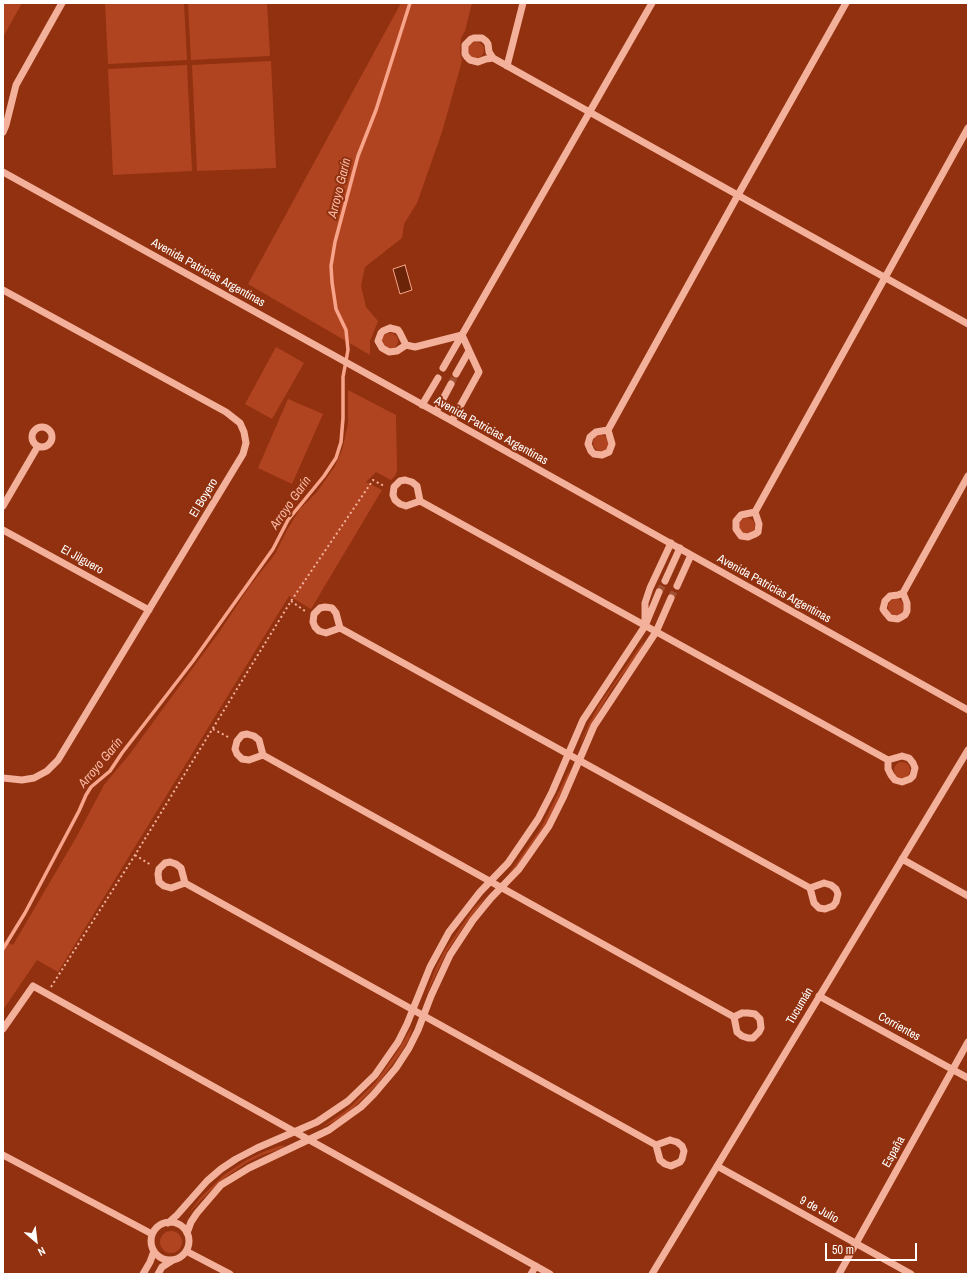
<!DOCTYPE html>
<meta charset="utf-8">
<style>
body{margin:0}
#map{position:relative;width:971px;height:1277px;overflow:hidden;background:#91310f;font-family:"Archivo Narrow",sans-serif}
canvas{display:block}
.frame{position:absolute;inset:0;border:4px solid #fff;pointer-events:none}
.north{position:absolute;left:16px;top:1221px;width:40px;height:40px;-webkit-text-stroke:3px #91310f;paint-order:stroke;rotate:152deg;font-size:11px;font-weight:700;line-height:16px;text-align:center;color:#fff}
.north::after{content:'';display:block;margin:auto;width:14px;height:18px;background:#fff;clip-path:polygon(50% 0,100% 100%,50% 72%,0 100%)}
.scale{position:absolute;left:825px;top:1243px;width:92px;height:18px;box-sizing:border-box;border:2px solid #fff;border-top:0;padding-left:5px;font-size:12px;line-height:14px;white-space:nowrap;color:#fff;-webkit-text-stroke:3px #91310f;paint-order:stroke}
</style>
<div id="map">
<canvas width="971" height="1277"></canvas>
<div class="frame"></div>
<div class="north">N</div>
<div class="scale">50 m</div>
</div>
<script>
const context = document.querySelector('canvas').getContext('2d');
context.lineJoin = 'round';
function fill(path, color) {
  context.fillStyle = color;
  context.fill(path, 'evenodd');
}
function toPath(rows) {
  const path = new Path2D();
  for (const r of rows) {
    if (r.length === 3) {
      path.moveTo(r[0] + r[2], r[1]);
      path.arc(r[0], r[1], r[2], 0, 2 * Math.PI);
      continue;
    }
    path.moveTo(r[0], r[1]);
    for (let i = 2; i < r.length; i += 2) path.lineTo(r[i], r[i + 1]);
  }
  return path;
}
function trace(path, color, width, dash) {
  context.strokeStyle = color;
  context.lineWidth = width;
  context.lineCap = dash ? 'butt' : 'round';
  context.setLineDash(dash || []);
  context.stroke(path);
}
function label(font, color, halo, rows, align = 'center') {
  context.font = font + ' "Archivo Narrow",sans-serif';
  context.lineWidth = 4;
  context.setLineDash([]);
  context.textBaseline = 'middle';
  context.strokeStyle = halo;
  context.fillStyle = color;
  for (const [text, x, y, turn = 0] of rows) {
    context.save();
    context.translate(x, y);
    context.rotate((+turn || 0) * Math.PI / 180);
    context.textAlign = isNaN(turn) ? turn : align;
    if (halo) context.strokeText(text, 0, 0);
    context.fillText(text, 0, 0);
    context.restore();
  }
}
const green = toPath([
 [3,3,22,3,3,37],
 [105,3,184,3,187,60,108,64],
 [188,3,267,3,270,56,191,60],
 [401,3,472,3,465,31,461,38,460,53,462,61,442,132,417,203,404,224,402,238,365,267,361,286,366,307,378,321,370,341,370,355,248,284],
 [476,50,8],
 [271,61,276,168,197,171,192,65],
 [187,65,192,171,113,175,108,69],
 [390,341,8],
 [276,347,304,363,272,419,245,404],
 [348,390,396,415,397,470,395,476,391,480,376,472,366,482,382,490,311,609,289,596,58,972,37,960,3,1010,3,940,13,945,77,836,104,785,129,755,220,631,249,587,275,554,287,530,300,509,317,492,335,466,342,450,348,424],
 [288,399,323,414,292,484,258,468],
 [601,443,8],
 [747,526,8],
 [896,607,8],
 [643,642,641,650,611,690,579,746,590,722,599,705],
 [902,770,8],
 [570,769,567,782,560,798,544,829,518,865,508,875,541,828],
 [487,896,466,923,447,951,425,997,436,968,445,950,474,908],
 [412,1027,409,1039,400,1054,377,1085,349,1112,335,1121,322,1127,347,1110,375,1083,397,1052],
 [285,1145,281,1149,262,1155,246,1163,226,1177,202,1199,187,1216,201,1197,224,1175,245,1161,261,1153,279,1146],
 [171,1242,11]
]);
const water = toPath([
 [405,265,412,290,400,294,393,269,405,265]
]);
const stream = toPath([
 [3,949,25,913,79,811,86,795,91,787,110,771,122,753,193,661,273,549,288,520,324,476,336,458,341,442,343,418,343,377,348,350,346,330,336,309,332,282,331,266,335,242,358,156,376,110,410,3]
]);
const minorTunnel = toPath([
 [451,384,456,374],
 [659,592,665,581],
 [671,598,677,586]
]);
const path = toPath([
 [291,601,305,611],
 [213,729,230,738],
 [135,855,151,865],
 [51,987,135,855,291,601,373,480,384,486]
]);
const minor = toPath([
 [474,38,482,38,486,41,488,44,489,52,493,58,486,59,478,62,470,60,467,57,465,54,465,45,471,39,474,38],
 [493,58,968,324],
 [507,66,523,3],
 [3,132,6,125,16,85,62,3],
 [3,172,452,421,968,710],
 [3,290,226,412,240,423,244,432,246,443,243,454,58,760,47,771,34,778,22,780,3,778],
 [390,328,398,330,400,333,406,345,397,351,389,352,382,348,378,341,381,333,383,331,390,328],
 [406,345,415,347,462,335,479,372,452,421],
 [443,368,652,3],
 [456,374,469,351],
 [422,405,438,378],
 [436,412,451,384],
 [42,437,10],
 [608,430,738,195,846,3],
 [608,430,612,444,609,452,602,455,594,454,591,451,588,444,590,437,596,432,608,430],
 [405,480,412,482,417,486,420,501,406,506,400,504,395,500,393,495,394,487,400,481,405,480],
 [420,501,888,760],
 [3,506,38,446],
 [755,512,968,128],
 [755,512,759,524,758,532,755,534,748,537,741,536,736,529,736,521,741,515,755,512],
 [3,530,149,610],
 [665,581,680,548],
 [677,586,691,555],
 [903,593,968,476],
 [903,593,907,603,907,611,905,615,898,619,890,618,885,612,883,609,885,601,890,596,898,595,903,593],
 [325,607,332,608,336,613,340,628,326,633,319,631,315,627,313,622,314,614,320,608,325,607],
 [645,621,645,603,650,588,671,543],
 [340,628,810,888],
 [247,734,254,736,259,740,263,755,249,760,242,759,237,754,235,749,237,741,242,735,247,734],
 [263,755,734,1017],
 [902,756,909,758,913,763,915,768,913,776,910,779,902,782,895,780,891,775,888,769,888,760,902,756],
 [902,859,968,896],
 [170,862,176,864,181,868,185,883,171,888,164,886,159,882,158,874,159,869,165,863,170,862],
 [185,883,656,1145],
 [824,883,831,885,836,889,838,894,836,902,833,906,825,909,819,908,814,903,810,888,824,883],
 [819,996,968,1078],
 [742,1013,748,1013,755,1014,760,1019,761,1028,759,1032,753,1038,748,1038,742,1036,737,1032,734,1017,742,1013],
 [3,1029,33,986,550,1274],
 [670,1140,677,1142,682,1146,684,1151,682,1159,680,1162,671,1166,665,1164,660,1160,656,1145,670,1140],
 [3,1155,152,1234],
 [717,1166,911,1274],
 [170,1241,19],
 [168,1223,177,1215,207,1181,221,1169,236,1159,257,1148,317,1122,348,1101,375,1075,398,1042,407,1024,430,967,449,932,480,892,508,863,538,819,552,792,583,720,645,626,659,592],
 [187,1233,191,1222,197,1213,221,1185,249,1168,329,1130,361,1107,374,1094,396,1068,409,1048,418,1030,431,996,450,955,473,920,491,898,519,869,549,826,563,798,594,726,656,632,671,598],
 [186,1251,230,1274],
 [143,1274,150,1262,154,1251],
 [158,1274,162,1267,173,1260],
 [531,1274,536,1266],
 [652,1274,968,750],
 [839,1274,968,1042]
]);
const streetNames = [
 ["Avenida Patricias Argentinas",208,273,29],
 ["Avenida Patricias Argentinas",491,431,29],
 ["El Boyero",204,498,-59],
 ["El Jilguero",82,560,29],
 ["Avenida Patricias Argentinas",774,589,29],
 ["Tucumán",800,1006,-59],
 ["Corrientes",899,1027,29],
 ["España",894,1152,-61],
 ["9 de Julio",819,1210,29]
];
const waterNames = [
 ["Arroyo Garín",340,188,-76],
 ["Arroyo Garín",291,503,-55],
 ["Arroyo Garín",101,763,-50]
];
fill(green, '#b14420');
fill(water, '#6c2409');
trace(water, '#f7a48b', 1);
trace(stream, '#f7a48b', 3.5);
trace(minorTunnel, '#a25033', 7, [7, 3.5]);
trace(path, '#f3b09a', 2, [2, 3]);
trace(minor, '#f3b09a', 7);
label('12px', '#fff', '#91310f', streetNames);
label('italic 13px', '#fbbaa6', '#91310f', waterNames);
</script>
